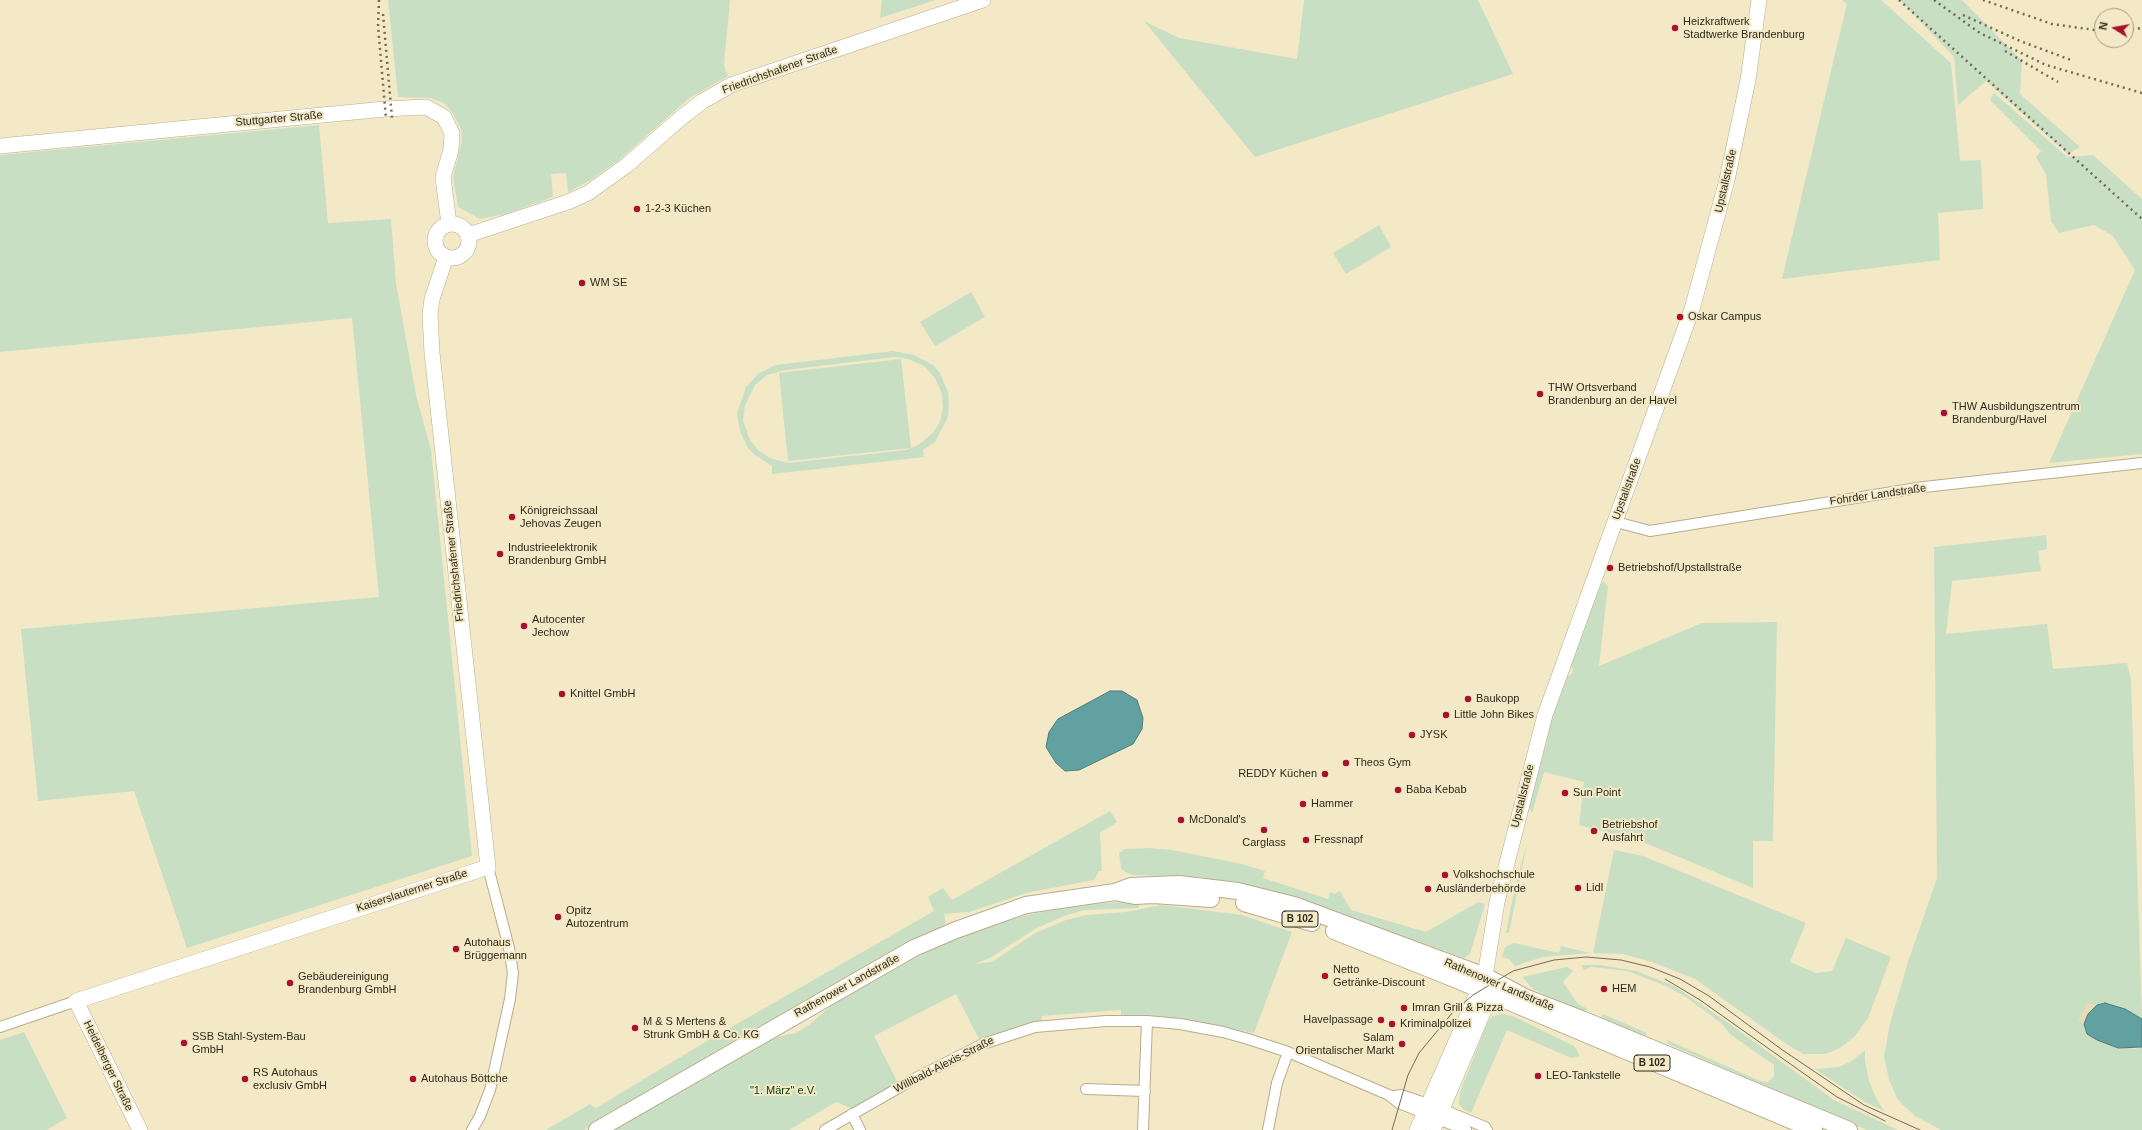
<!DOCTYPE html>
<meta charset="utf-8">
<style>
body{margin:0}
#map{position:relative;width:2142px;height:1130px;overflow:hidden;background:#f3e9c7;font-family:Arial,sans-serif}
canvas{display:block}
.north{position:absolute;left:2094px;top:8px;width:40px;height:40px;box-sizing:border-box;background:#f3e9c7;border:1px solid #a49c83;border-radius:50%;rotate:281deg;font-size:11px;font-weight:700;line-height:16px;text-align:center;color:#2d291c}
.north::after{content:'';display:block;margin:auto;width:14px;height:18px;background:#a9112e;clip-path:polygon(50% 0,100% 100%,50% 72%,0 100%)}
</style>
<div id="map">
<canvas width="2142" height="1130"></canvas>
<div class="north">N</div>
</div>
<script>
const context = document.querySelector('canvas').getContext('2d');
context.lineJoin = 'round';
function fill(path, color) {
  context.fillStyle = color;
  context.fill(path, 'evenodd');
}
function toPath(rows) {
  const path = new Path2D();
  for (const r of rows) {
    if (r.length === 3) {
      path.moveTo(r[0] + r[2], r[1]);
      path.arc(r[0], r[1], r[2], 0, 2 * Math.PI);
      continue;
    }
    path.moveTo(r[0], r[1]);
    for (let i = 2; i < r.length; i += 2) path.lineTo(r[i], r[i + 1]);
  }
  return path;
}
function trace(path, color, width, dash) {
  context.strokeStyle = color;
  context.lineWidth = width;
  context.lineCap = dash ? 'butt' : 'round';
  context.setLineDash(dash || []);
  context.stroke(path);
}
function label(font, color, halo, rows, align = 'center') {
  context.font = font + ' Arial,sans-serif';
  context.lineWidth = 4;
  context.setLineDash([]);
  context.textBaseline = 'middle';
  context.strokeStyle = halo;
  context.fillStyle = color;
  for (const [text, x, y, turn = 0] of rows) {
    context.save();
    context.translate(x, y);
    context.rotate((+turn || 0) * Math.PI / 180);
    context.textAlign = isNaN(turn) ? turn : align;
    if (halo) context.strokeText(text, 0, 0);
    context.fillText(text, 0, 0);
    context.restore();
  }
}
const green = toPath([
 [388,0,730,0,724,65,728,76,688,99,619,160,589,181,568,192,566,173,551,174,553,197,506,214,480,219,458,207,453,177,462,140,461,129,453,113,444,103,431,98,398,97],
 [882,0,936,0,880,18],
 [1304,0,1478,0,1513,74,1255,157,1144,21,1179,38,1297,59],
 [1841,0,1881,0,1951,63,1960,161,1981,160,1983,209,1938,213,1940,260,1782,279,1847,3],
 [1900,0,1962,0,2022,61,2020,94,2080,147,2068,154,1986,81,1958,105,1954,57],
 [1994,93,2067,157,2093,155,2142,199,2142,454,2049,463,2135,270,2113,236,2094,225,2059,233,2051,221,2046,174,2036,157,2041,151,1990,100],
 [319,125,328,223,391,219,396,283,416,395,431,450,472,856,187,948,134,791,38,801,21,629,379,597,352,318,0,352,0,155],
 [1379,225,1391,247,1346,274,1333,253],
 [971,292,985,317,935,346,920,322],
 [893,351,914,355,933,365,940,373,948,392,949,404,948,417,935,442,923,450,924,457,772,474,772,466,755,455,748,448,740,431,737,413,746,387,759,373,776,365],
 [894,357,908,359,924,366,935,378,942,394,943,408,940,422,933,433,918,445,906,450,788,463,770,458,758,450,750,440,743,420,745,405,755,385,767,375,786,370],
 [901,359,911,448,788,461,779,373],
 [2046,535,2047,549,2038,551,2041,571,1952,581,1946,634,2047,624,2053,669,2127,663,2131,680,2142,1019,2105,1003,2097,1005,2087,1004,2079,1021,2084,1024,2087,1034,2135,1049,2142,1047,2142,1130,1941,1130,1915,1116,1898,1100,1889,1080,1884,1057,1890,1023,1908,962,1937,878,1934,547],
 [1603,581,1608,586,1599,666,1702,623,1777,622,1773,841,1753,841,1753,888,1643,842,1579,825,1584,782,1544,772,1532,813,1528,806,1563,676,1571,675,1573,668,1567,666,1585,620],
 [1110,811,1117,822,1100,833,1102,871,1099,871,1094,880,1026,893,969,912,944,914,946,923,939,930,806,1001,584,1130,546,1130,590,1104,596,1108,707,1041,934,911,928,897,943,888,952,900],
 [1527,843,1509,933,1506,932,1515,887],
 [1149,848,1172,850,1242,864,1265,871,1263,878,1328,899,1330,892,1335,894,1340,891,1351,910,1426,932,1478,902,1485,904,1470,954,1464,958,1286,894,1199,877,1133,875,1125,872,1121,868,1119,853,1125,849],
 [1614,850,1643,856,1806,923,1790,962,1816,973,1832,971,1846,938,1891,957,1868,1018,1854,1037,1840,1048,1825,1054,1803,1054,1785,1043,1695,979,1652,962,1623,954,1593,953],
 [1139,901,1139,908,1085,910,1064,916,1035,929,990,958,974,964,992,962,1035,933,1066,920,1086,915,1126,912,1162,905,1242,915,1292,932,1254,1033,1186,1020,1138,1015,1121,1016,1121,1010,1042,1016,1042,1022,1007,1030,980,1041,956,994,874,1036,898,1083,853,1109,836,1102,789,1130,613,1130,776,1037,796,1033,810,1024,841,997,920,953,964,934,1031,914,1093,904],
 [1514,943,1559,953,1561,946,1590,953,1543,957,1515,966,1509,959,1502,957,1505,947],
 [1581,965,1601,965,1636,971,1674,986,1727,1022,1834,1100,1898,1130,1867,1130,1668,1044,1667,1040,1760,1081,1768,1082,1774,1076,1774,1065,1730,1034,1721,1023,1686,997,1664,985,1627,971,1592,967,1584,970],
 [1567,967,1573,971,1563,982,1578,1004,1588,1009,1583,1011,1534,990,1522,977],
 [1502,1014,1513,1016,1574,1046,1580,1056,1571,1058,1507,1030,1471,1113,1463,1109,1459,1104,1460,1092,1488,1021,1493,1016],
 [1603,1014,1647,1033,1646,1037,1600,1018],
 [24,1032,67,1118,47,1130,0,1130,0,1040],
 [1865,1050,1865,1060,1869,1081,1875,1096,1884,1111,1865,1102,1815,1069,1839,1067,1850,1062]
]);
const sand = toPath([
 [2087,1004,2097,1005,2088,1014,2084,1024,2079,1021,2081,1013]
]);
const water = toPath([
 [1110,691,1122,691,1137,700,1143,718,1142,729,1133,744,1079,770,1065,771,1056,763,1046,747,1049,732,1058,719,1110,691],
 [2105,1003,2125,1009,2142,1019,2142,1047,2118,1048,2097,1040,2087,1034,2084,1024,2088,1014,2097,1005,2105,1003]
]);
const street = toPath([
 [1616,522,1650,531,1924,487,2142,463],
 [0,1027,76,1001],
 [1086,1089,1145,1091],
 [1394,1096,1401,1095,1428,1104],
 [1441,1109,1485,1127,1487,1130],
 [852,1114,860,1130],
 [1438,1119,1466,1130],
 [472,1130,480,1116,490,1090,510,999,513,973,509,948,488,867],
 [825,1130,914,1079,983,1044,1035,1027,1106,1021,1147,1021,1180,1024,1223,1032,1248,1039,1288,1052,1389,1095,1399,1103,1424,1113],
 [1143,1130,1147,1021],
 [1268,1130,1277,1083,1288,1052]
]);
const secondary = toPath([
 [0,146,385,109,426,107,444,117,452,133,451,150,443,177,449,224],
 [452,241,17],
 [468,235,568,202,588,193,627,165,682,117,703,101,731,85,983,0],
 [140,1130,76,1001,488,867,432,353,430,314,432,299,446,257],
 [1417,1130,1485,976,1497,902,1545,715,1692,309,1727,180,1748,80,1759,0],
 [1433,1130,1490,996,1487,983]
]);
const primary = toPath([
 [1119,893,1135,896,1153,895,1211,899],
 [1244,903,1312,923],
 [1334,931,1457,980,1814,1130],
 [597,1130,914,948,956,930,1026,905,1115,892,1131,886,1179,884,1238,891,1294,905,1485,976,1527,998,1584,1020,1849,1130]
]);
const tram = toPath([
 [1665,979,1700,1000,1837,1097,1885,1121],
 [1392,1130,1408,1075,1419,1053,1453,1012,1473,995,1513,971,1554,960,1586,957,1621,960,1650,967,1680,979,1709,996,1781,1049,1864,1105,1920,1130]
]);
const rail = toPath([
 [379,0,378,26,386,119],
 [1899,0,2142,219],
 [1934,0,1980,33,2046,65,2142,93],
 [1983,0,2052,24,2102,31],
 [383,14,392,118],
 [1963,15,2020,41,2071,60],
 [2126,30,2142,28],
 [2005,51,2058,82]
]);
const markers = [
 [1675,28,4,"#a9112e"],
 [637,209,4,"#a9112e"],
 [582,283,4,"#a9112e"],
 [1680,317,4,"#a9112e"],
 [1540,394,4,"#a9112e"],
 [1944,413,4,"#a9112e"],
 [512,517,4,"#a9112e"],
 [500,554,4,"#a9112e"],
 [1610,568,4,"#a9112e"],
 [524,626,4,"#a9112e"],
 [562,694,4,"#a9112e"],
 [1468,699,4,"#a9112e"],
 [1446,715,4,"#a9112e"],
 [1412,735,4,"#a9112e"],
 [1346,763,4,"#a9112e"],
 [1325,774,4,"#a9112e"],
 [1398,790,4,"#a9112e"],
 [1565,793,4,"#a9112e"],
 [1303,804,4,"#a9112e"],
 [1181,820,4,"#a9112e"],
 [1264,830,4,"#a9112e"],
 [1594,831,4,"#a9112e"],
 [1306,840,4,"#a9112e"],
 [1445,875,4,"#a9112e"],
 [1578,888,4,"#a9112e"],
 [1428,889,4,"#a9112e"],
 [558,917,4,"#a9112e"],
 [456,949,4,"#a9112e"],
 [1325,976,4,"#a9112e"],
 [290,983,4,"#a9112e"],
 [1604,989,4,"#a9112e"],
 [1404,1008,4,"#a9112e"],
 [1381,1020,4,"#a9112e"],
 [1392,1024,4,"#a9112e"],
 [635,1028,4,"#a9112e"],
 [184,1043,4,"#a9112e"],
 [1402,1044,4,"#a9112e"],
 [1538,1076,4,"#a9112e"],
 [245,1079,4,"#a9112e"],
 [413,1079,4,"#a9112e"]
];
const shields = [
 [1300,919,36],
 [1652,1063,36]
];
const shieldNames = [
 ["B 102",1300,919],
 ["B 102",1652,1063]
];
const poiNames = [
 ["Heizkraftwerk",1683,22],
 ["Stadtwerke Brandenburg",1683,35],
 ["1-2-3 Küchen",645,209],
 ["WM SE",590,283],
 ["Oskar Campus",1688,317],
 ["THW Ortsverband",1548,388],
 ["Brandenburg an der Havel",1548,401],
 ["THW Ausbildungszentrum",1952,407],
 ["Brandenburg/Havel",1952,420],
 ["Königreichssaal",520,511],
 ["Jehovas Zeugen",520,524],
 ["Industrieelektronik",508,548],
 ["Brandenburg GmbH",508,561],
 ["Betriebshof/Upstallstraße",1618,568],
 ["Autocenter",532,620],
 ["Jechow",532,633],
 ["Knittel GmbH",570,694],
 ["Baukopp",1476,699],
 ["Little John Bikes",1454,715],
 ["JYSK",1420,735],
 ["Theos Gym",1354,763],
 ["REDDY Küchen",1317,774,"right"],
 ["Baba Kebab",1406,790],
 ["Sun Point",1573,793],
 ["Hammer",1311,804],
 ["McDonald's",1189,820],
 ["Betriebshof",1602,825],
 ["Ausfahrt",1602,838],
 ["Fressnapf",1314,840],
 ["Carglass",1264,843,"center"],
 ["Volkshochschule",1453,875],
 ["Lidl",1586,888],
 ["Ausländerbehörde",1436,889],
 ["Opitz",566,911],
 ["Autozentrum",566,924],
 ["Autohaus",464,943],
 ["Brüggemann",464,956],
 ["Netto",1333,970],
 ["Getränke-Discount",1333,983],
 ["Gebäudereinigung",298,977],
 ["Brandenburg GmbH",298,990],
 ["HEM",1612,989],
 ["Imran Grill & Pizza",1412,1008],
 ["Havelpassage",1373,1020,"right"],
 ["M & S Mertens &",643,1022],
 ["Strunk GmbH & Co. KG",643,1035],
 ["Kriminalpolizei",1400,1024],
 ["SSB Stahl-System-Bau",192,1037],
 ["GmbH",192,1050],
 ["Salam",1394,1038,"right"],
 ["Orientalischer Markt",1394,1051,"right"],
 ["RS Autohaus",253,1073],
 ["exclusiv GmbH",253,1086],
 ["LEO-Tankstelle",1546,1076],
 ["Autohaus Böttche",421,1079]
];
const streetNames = [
 ["Friedrichshafener Straße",780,70,-20],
 ["Stuttgarter Straße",279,119,-5],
 ["Upstallstraße",1726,181,-77],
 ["Upstallstraße",1627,489,-70],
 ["Fohrder Landstraße",1878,495,-8],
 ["Friedrichshafener Straße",454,561,-96],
 ["Upstallstraße",1523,796,-76],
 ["Kaiserslauterner Straße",412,891,-18],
 ["Rathenower Landstraße",1499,985,23],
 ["Rathenower Landstraße",847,986,-29],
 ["Willibald-Alexis-Straße",944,1065,-27],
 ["Heidelberger Straße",108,1066,64]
];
const parkNames = [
 ["\"1. März\" e.V.",783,1091]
];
fill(green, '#c9dfc4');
fill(sand, '#e5dbb7');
fill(water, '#61a1a1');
trace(water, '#517d79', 1);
trace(street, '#b7ad8d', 12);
trace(secondary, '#b7ad8d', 16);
trace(primary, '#b7ad8d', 18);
trace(street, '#fff', 10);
trace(secondary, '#fff', 15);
trace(primary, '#fff', 16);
trace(tram, '#726c57', 1);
trace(rail, '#726c57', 2.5, [2, 4]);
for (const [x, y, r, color] of markers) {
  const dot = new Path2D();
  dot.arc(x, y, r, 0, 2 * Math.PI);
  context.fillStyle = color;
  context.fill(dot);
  trace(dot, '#f3e9c7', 1.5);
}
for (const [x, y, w] of shields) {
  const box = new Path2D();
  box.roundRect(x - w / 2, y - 8, w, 16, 3);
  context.fillStyle = '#f3e9c7';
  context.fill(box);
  trace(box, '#2d291c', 1);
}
label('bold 10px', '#2d291c', null, shieldNames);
label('11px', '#2d291c', '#f3e9c7', poiNames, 'left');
label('11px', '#2d291c', '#f3e9c7', streetNames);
label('11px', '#0a3801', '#f3e9c7', parkNames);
</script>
